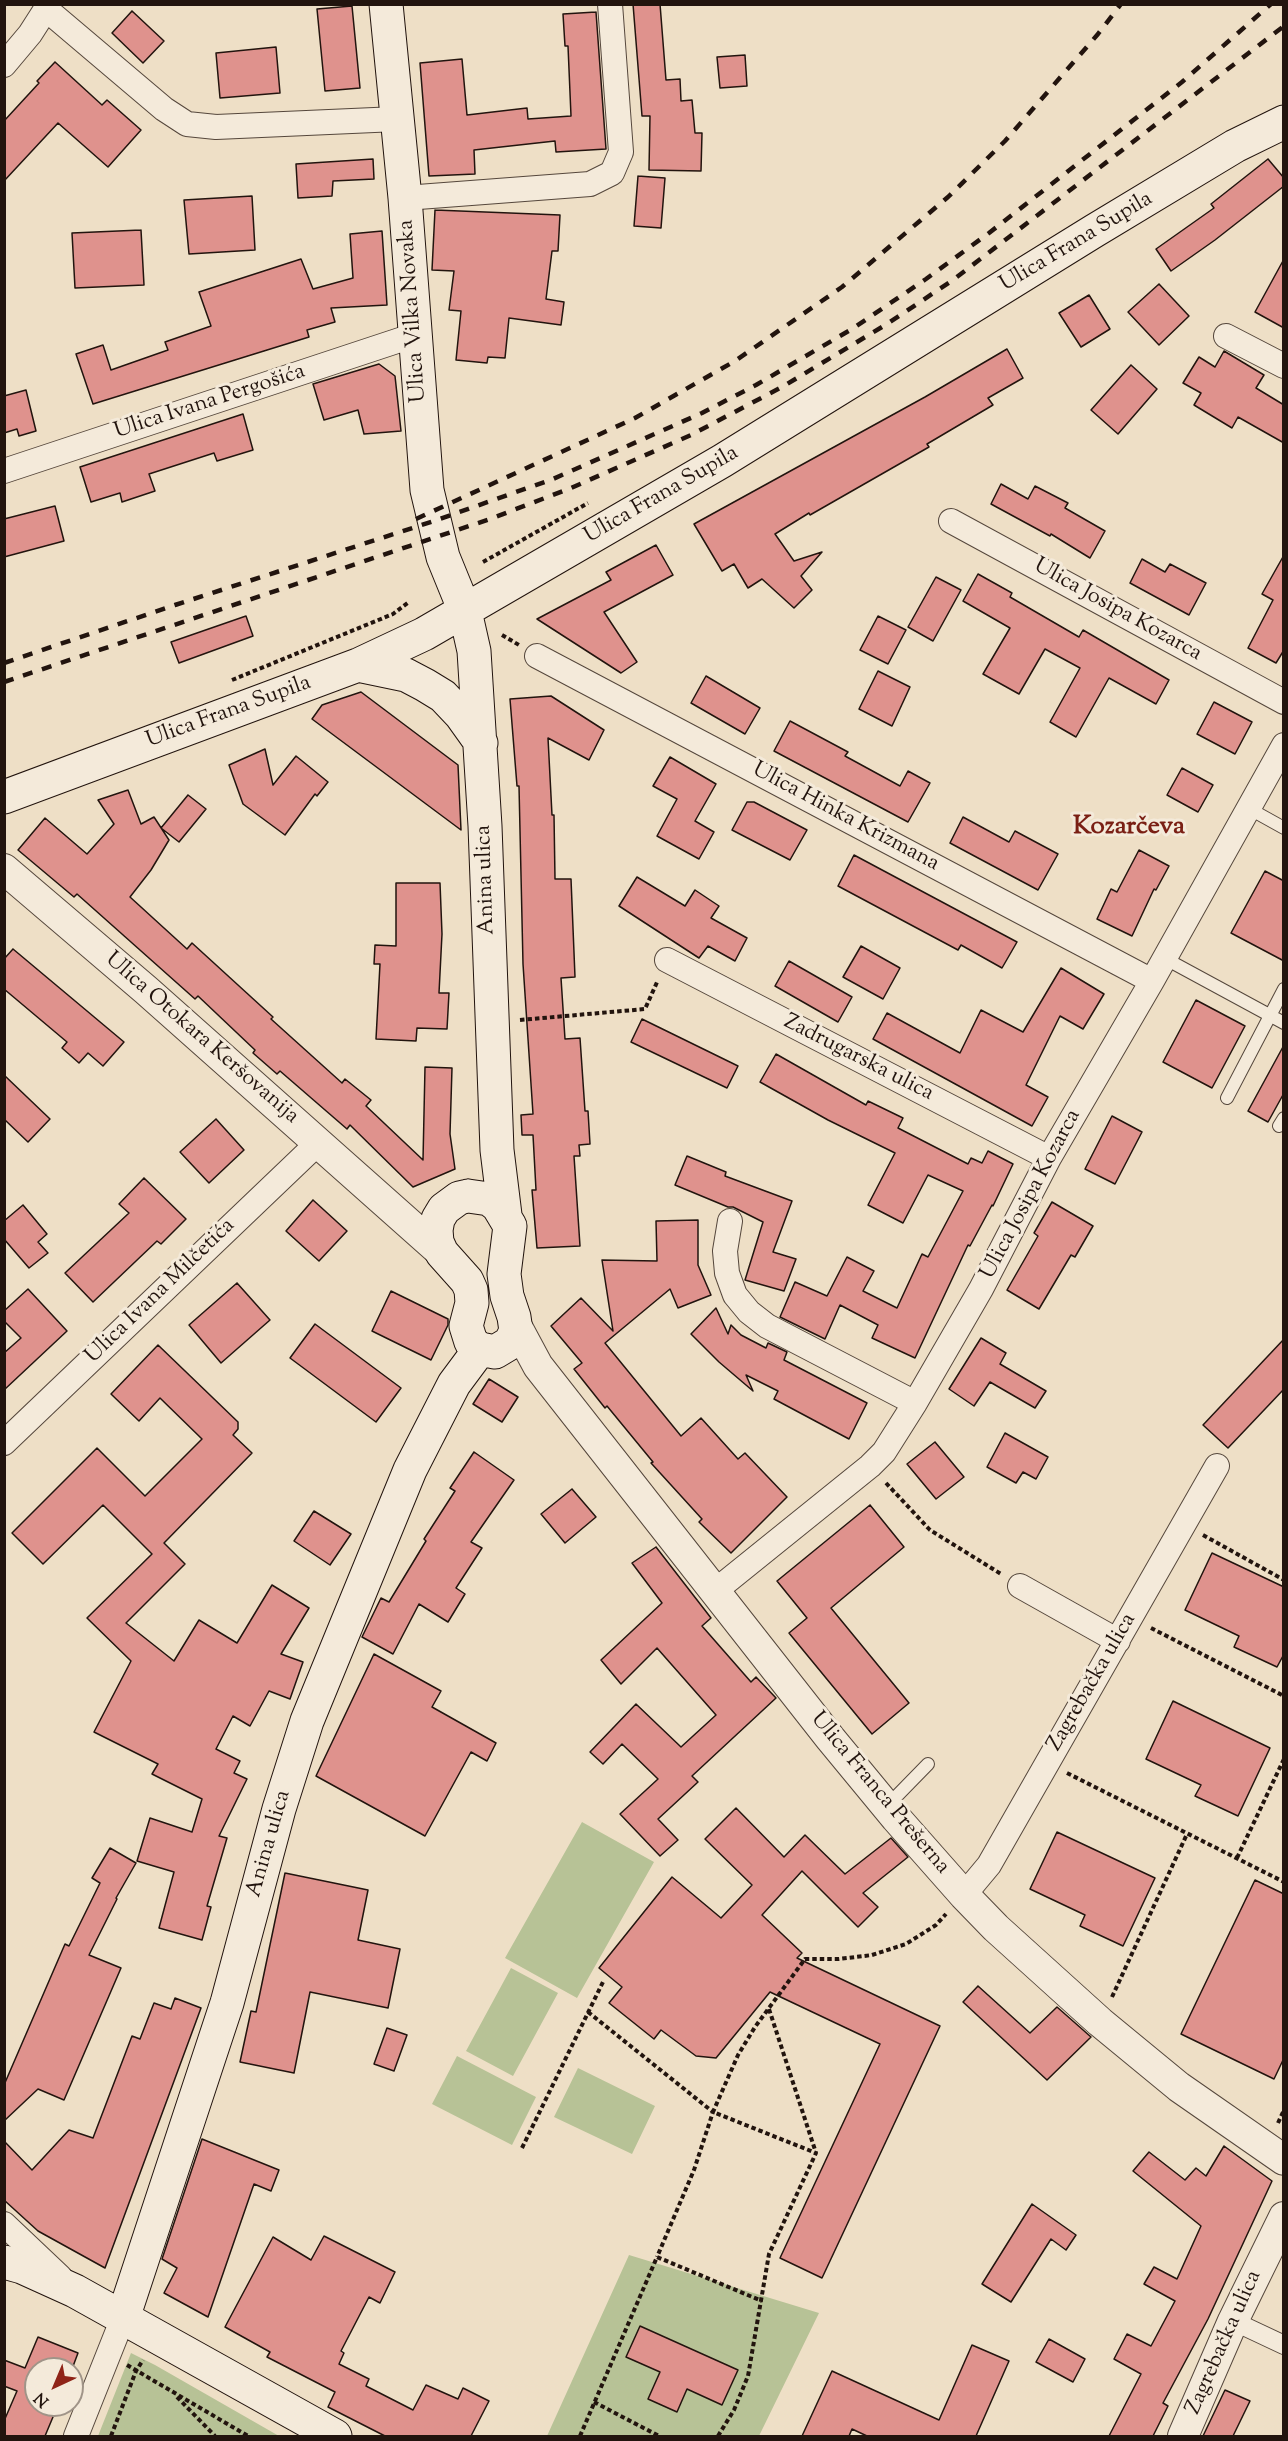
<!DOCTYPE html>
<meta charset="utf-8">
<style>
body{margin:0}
#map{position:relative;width:1288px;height:2441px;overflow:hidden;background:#eedfc6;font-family:"Sorts Mill Goudy",serif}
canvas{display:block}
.frame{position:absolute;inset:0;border:6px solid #22140e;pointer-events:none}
.north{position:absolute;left:24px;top:2357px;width:60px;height:60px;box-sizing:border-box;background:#f4eada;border:2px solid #a09488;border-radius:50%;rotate:224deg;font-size:16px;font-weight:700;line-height:24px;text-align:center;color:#22140e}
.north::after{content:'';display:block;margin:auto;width:21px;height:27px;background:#8f2418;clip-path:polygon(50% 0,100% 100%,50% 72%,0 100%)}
</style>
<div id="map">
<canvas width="1288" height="2441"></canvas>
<div class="frame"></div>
<div class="north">N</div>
</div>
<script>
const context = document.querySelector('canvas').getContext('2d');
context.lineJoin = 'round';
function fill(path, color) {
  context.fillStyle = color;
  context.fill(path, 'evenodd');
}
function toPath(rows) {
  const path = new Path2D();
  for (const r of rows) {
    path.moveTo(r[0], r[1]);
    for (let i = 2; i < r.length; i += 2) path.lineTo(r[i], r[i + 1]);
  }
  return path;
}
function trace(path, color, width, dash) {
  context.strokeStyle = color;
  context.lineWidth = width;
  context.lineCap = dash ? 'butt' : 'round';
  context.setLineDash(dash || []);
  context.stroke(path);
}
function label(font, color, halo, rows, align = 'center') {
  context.font = font + ' "Sorts Mill Goudy",serif';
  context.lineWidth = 6;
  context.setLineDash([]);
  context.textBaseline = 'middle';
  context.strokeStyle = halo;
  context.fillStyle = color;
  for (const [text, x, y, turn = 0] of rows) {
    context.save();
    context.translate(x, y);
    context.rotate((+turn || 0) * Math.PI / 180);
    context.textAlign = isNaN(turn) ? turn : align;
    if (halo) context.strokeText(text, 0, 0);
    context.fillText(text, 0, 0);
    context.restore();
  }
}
const green = toPath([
 [582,1822,654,1862,577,1998,505,1958],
 [511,1968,558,1993,513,2076,466,2051],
 [457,2056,536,2097,512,2145,432,2104],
 [578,2068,655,2106,632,2154,554,2117],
 [629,2255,819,2313,759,2436,547,2436],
 [131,2353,155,2365,279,2436,98,2436]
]);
const building = toPath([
 [633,4,660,4,666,80,680,79,681,101,692,100,695,133,702,133,701,171,649,170,650,116,642,116,633,4],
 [352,6,360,88,325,91,317,9,352,6],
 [132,11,164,41,143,63,112,33,132,11],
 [596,12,606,149,556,152,555,141,474,150,475,174,429,176,420,63,462,59,467,115,527,108,528,119,571,116,568,46,565,46,563,14,596,12],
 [276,47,280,93,220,98,216,53,276,47],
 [745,55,747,86,720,88,717,57,745,55],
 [55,62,102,105,107,100,141,130,108,167,58,123,4,181,4,121,39,83,37,81,55,62],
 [373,159,374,179,333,181,332,196,298,198,296,164,373,159],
 [1268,159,1284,178,1284,186,1215,240,1171,271,1156,249,1214,208,1211,204,1268,159],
 [638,176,665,178,661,228,634,226,638,176],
 [252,196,255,250,189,254,184,200,252,196],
 [435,210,560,215,558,251,552,251,546,299,564,302,561,325,509,318,505,358,488,357,487,363,456,360,461,311,449,310,454,271,432,270,435,210],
 [141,230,144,285,75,288,72,233,141,230],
 [382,231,387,305,331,308,335,322,307,330,309,337,93,404,76,354,103,345,111,370,168,350,165,342,211,326,199,292,301,259,313,289,353,278,350,234,382,231],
 [1284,259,1284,328,1255,312,1284,259],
 [1159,284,1189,316,1159,345,1128,312,1159,284],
 [1089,295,1110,329,1081,347,1059,313,1089,295],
 [1007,349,1023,378,988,398,993,405,927,444,929,447,810,515,809,513,775,534,794,561,822,552,801,576,812,590,794,608,762,579,748,588,734,564,722,571,694,524,925,397,1007,349],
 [1224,351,1264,375,1256,388,1284,405,1284,443,1238,417,1232,428,1194,405,1201,393,1183,383,1199,357,1215,367,1224,351],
 [379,364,395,376,401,431,364,434,358,410,324,420,313,384,379,364],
 [1131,365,1157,389,1118,434,1091,410,1131,365],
 [26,390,36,431,19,436,17,429,4,433,4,396,26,390],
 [243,414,253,450,217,461,214,453,149,474,155,491,122,502,120,493,91,502,80,467,243,414],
 [1001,484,1028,499,1035,486,1068,503,1065,508,1105,531,1090,558,1051,534,1050,536,991,504,1001,484],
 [55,506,64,541,4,557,4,519,55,506],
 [656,545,673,575,604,612,637,662,621,673,537,619,611,580,606,572,656,545],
 [1284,555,1284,650,1276,663,1248,648,1273,600,1262,594,1284,555],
 [1142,559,1165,572,1170,564,1206,583,1189,615,1130,583,1142,559],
 [978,574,1012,593,1010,597,1079,637,1083,630,1169,680,1156,704,1109,678,1076,737,1050,722,1080,668,1045,649,1019,694,983,674,1010,628,963,601,978,574],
 [936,577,961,590,933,641,908,627,936,577],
 [246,616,253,636,179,663,171,642,246,616],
 [878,616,906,630,888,664,860,650,878,616],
 [878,671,910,687,892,726,859,709,878,671],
 [706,676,760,708,745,734,691,703,706,676],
 [361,692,458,765,461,830,312,719,322,705,361,692],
 [551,696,604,730,589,760,548,738,552,815,554,815,555,879,571,879,575,977,561,978,565,1039,580,1038,585,1111,588,1111,590,1144,579,1145,580,1156,574,1156,580,1246,537,1248,532,1190,536,1190,533,1135,522,1135,521,1115,533,1114,523,964,519,786,517,786,510,699,551,696],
 [1214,702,1252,722,1235,754,1197,734,1214,702],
 [790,721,848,752,845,756,900,786,908,771,930,783,908,822,774,751,790,721],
 [265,749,273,785,296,756,328,782,317,796,315,794,285,835,243,804,229,765,265,749],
 [670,757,716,784,695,821,714,832,699,859,657,836,677,799,653,786,670,757],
 [1182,768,1213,785,1198,812,1167,795,1182,768],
 [128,790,141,824,154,817,169,840,151,870,130,897,187,949,192,943,273,1017,271,1019,342,1083,345,1079,371,1100,366,1106,423,1160,425,1067,452,1068,450,1134,455,1169,413,1187,350,1125,347,1129,280,1071,277,1074,253,1053,255,1050,198,996,195,999,77,894,74,897,18,850,45,818,87,854,114,824,98,800,128,790],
 [188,795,206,809,179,842,161,828,188,795],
 [747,802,754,802,807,830,790,860,732,830,747,802],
 [963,817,1009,842,1015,831,1058,854,1038,890,950,843,963,817],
 [1139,850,1169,866,1156,890,1154,889,1132,936,1097,919,1111,889,1117,892,1139,850],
 [854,855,1017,942,1002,968,961,945,958,950,838,886,854,855],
 [1265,871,1284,881,1284,961,1231,933,1265,871],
 [637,877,685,906,695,890,719,906,711,918,747,938,735,961,708,946,699,958,619,906,637,877],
 [396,883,440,883,442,934,439,993,449,993,447,1029,417,1028,416,1041,376,1039,380,964,374,964,375,945,396,946,396,883],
 [861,946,900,968,883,999,843,977,861,946],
 [13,949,124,1042,103,1066,88,1053,79,1063,62,1048,67,1042,4,989,4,959,13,949],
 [789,961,852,997,838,1022,775,986,789,961],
 [1061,968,1104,994,1083,1029,1060,1016,1026,1085,1048,1097,1032,1126,873,1039,887,1013,960,1053,981,1010,1023,1032,1061,968],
 [1196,1000,1245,1026,1212,1088,1163,1062,1196,1000],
 [642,1019,738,1066,727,1088,631,1042,642,1019],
 [1284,1045,1284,1093,1268,1122,1248,1111,1284,1045],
 [776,1054,866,1105,868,1101,903,1118,898,1128,968,1164,971,1158,982,1163,988,1151,1013,1164,993,1206,992,1205,970,1246,968,1245,915,1358,872,1338,878,1325,840,1305,825,1339,780,1317,795,1282,827,1296,847,1257,874,1271,863,1291,897,1308,922,1254,928,1257,963,1191,928,1175,903,1223,868,1205,895,1153,828,1120,760,1082,776,1054],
 [4,1075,50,1119,28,1142,4,1119,4,1075],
 [1112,1116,1142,1132,1115,1184,1085,1169,1112,1116],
 [216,1119,244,1150,209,1183,180,1152,216,1119],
 [687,1156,726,1172,725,1176,792,1201,773,1252,796,1259,784,1291,745,1280,763,1222,733,1207,728,1207,675,1185,687,1156],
 [144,1178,186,1219,161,1244,157,1241,93,1302,65,1273,129,1213,119,1204,144,1178],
 [313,1200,347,1231,319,1261,286,1231,313,1200],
 [1052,1202,1093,1226,1075,1257,1071,1255,1039,1309,1007,1290,1038,1236,1034,1233,1052,1202],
 [23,1205,47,1234,38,1242,48,1253,29,1268,4,1239,4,1221,23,1205],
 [698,1220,698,1265,711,1295,678,1308,670,1289,605,1343,681,1436,701,1418,738,1459,745,1453,787,1497,731,1553,699,1522,702,1519,651,1463,653,1462,607,1406,605,1408,574,1369,582,1363,551,1326,581,1298,613,1331,602,1260,657,1261,656,1221,698,1220],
 [237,1283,270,1320,221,1363,189,1325,237,1283],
 [28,1289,67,1331,4,1390,4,1353,21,1338,4,1321,4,1311,28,1289],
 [391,1291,448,1319,448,1325,431,1360,372,1331,391,1291],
 [716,1308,728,1334,731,1325,741,1335,766,1348,768,1343,787,1352,784,1360,867,1403,849,1439,774,1399,778,1391,746,1375,753,1391,719,1362,691,1334,716,1308],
 [315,1324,401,1388,376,1422,290,1358,315,1324],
 [981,1338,1006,1353,1000,1364,1046,1391,1035,1408,990,1382,974,1406,949,1389,981,1338],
 [1284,1339,1284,1389,1228,1448,1203,1425,1284,1339],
 [158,1345,238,1422,238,1429,233,1435,252,1453,164,1543,185,1564,126,1623,174,1661,199,1620,237,1643,272,1585,309,1608,281,1654,303,1662,290,1699,269,1691,250,1726,233,1716,216,1749,240,1761,234,1773,247,1779,219,1836,227,1838,207,1906,211,1907,202,1940,159,1928,174,1872,137,1861,150,1818,192,1832,202,1799,152,1774,158,1764,94,1732,131,1661,87,1618,152,1554,103,1505,43,1564,12,1533,97,1448,145,1496,202,1439,160,1398,139,1421,111,1394,158,1345],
 [489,1379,518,1397,502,1422,473,1404,489,1379],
 [1005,1433,1048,1457,1036,1479,1023,1472,1016,1483,987,1467,1005,1433],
 [935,1442,964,1477,936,1499,907,1464,935,1442],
 [474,1452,514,1480,471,1542,482,1548,456,1588,465,1594,448,1622,419,1604,393,1654,362,1637,381,1598,389,1602,426,1541,424,1539,455,1491,450,1488,474,1452],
 [572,1489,596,1517,565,1543,541,1514,572,1489],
 [870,1505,904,1547,831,1608,909,1703,872,1734,789,1633,807,1618,777,1581,870,1505],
 [314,1511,351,1534,330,1565,294,1541,314,1511],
 [656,1547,711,1618,702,1626,751,1682,756,1677,776,1698,692,1776,698,1782,658,1819,678,1840,660,1856,620,1814,658,1779,622,1744,603,1764,590,1752,636,1704,681,1747,716,1715,657,1648,621,1684,601,1660,662,1603,632,1563,656,1547],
 [1212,1553,1284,1587,1284,1654,1277,1667,1234,1647,1239,1636,1185,1610,1212,1553],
 [374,1654,441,1691,432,1707,496,1743,487,1761,471,1752,425,1836,316,1776,374,1654],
 [1173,1701,1270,1748,1238,1816,1195,1796,1201,1785,1146,1759,1173,1701],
 [736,1808,784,1857,805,1835,845,1874,891,1838,908,1857,863,1893,878,1907,858,1927,802,1871,762,1915,802,1953,797,1958,940,2026,822,2278,780,2258,880,2044,770,1992,716,2058,696,2056,661,2030,654,2039,609,2003,622,1987,599,1968,672,1877,721,1918,752,1885,705,1839,736,1808],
 [1057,1832,1155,1878,1123,1946,1080,1926,1085,1915,1030,1889,1057,1832],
 [110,1848,136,1863,116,1898,117,1899,89,1955,121,1968,64,2100,38,2089,4,2121,4,2085,65,1944,69,1946,100,1883,92,1878,110,1848],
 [285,1873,368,1890,358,1940,400,1949,388,2008,310,1992,294,2073,240,2062,251,2011,256,2012,285,1873],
 [1255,1880,1284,1894,1284,2058,1274,2079,1181,2034,1255,1880],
 [978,1986,1030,2033,1057,2007,1091,2037,1047,2080,963,2002,978,1986],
 [175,1998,201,2008,105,2268,38,2231,4,2200,4,2141,32,2170,69,2130,93,2138,132,2036,140,2039,154,2003,171,2009,175,1998],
 [387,2028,407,2035,394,2071,374,2064,387,2028],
 [202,2139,279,2170,271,2191,254,2184,208,2317,164,2293,177,2268,162,2259,202,2139],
 [1224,2146,1272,2181,1208,2319,1163,2403,1168,2406,1153,2436,1109,2436,1141,2374,1114,2359,1127,2334,1151,2346,1175,2301,1144,2284,1154,2267,1177,2279,1201,2226,1133,2171,1149,2152,1185,2180,1196,2168,1206,2176,1224,2146],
 [1032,2204,1076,2235,1066,2250,1051,2239,1011,2302,982,2284,1032,2204],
 [324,2236,395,2272,380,2303,369,2297,341,2351,344,2353,339,2364,369,2379,366,2386,413,2410,426,2385,458,2399,463,2388,489,2401,471,2436,385,2436,328,2407,335,2392,267,2357,270,2352,225,2327,273,2237,311,2260,324,2236],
 [640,2326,738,2370,722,2405,687,2389,677,2412,648,2399,660,2372,626,2357,640,2326],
 [38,2337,78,2353,72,2369,36,2369,36,2405,58,2405,45,2436,4,2436,4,2421,17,2391,4,2386,4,2360,25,2368,38,2337],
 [1049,2339,1085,2359,1073,2382,1036,2362,1049,2339],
 [972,2345,1009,2361,976,2436,867,2436,852,2429,849,2436,802,2436,832,2371,939,2420,972,2345],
 [1225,2390,1250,2401,1233,2436,1203,2436,1225,2390]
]);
const path = toPath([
 [483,562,588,503],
 [502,635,519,645],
 [232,680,393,614,409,602],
 [520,1020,645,1009,658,980],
 [886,1483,930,1530,1001,1574],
 [1203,1535,1284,1580],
 [1151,1628,1284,1696],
 [1067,1773,1284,1882],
 [1237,1858,1284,1759],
 [1112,1997,1187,1834],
 [769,2009,816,2153],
 [588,2012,713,2112,694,2170,657,2257],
 [1278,2123,1284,2110],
 [522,2148,603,1982],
 [127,2365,248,2436],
 [177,2397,215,2436],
 [594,2402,659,2436],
 [111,2436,136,2371,143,2360],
 [580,2436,657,2257,762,2301],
 [718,2436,734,2410,748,2376,769,2254,816,2153,713,2112,738,2055,755,2027,805,1959,839,1959,872,1955,906,1944,936,1925,946,1914]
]);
const service = toPath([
 [1248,808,1284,828],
 [1164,958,1284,1023],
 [1227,1098,1284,989],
 [1279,1126,1284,1118],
 [887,1806,928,1764]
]);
const pedestrian = toPath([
 [1233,2321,1284,2345]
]);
const minor = toPath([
 [46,9,164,109,187,124,216,127,397,119],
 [4,65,30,34,46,9,46,4],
 [405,198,590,184,612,173,621,152,610,4],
 [1226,336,1284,366],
 [4,471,415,335],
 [951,521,1284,702],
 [537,656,1152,981],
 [667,960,1049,1158],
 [730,1221,725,1251,727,1273,735,1295,749,1312,767,1326,915,1403],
 [4,1443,319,1142],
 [1020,1586,1118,1641],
 [715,1591,870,1466,884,1452,915,1403,981,1289,1049,1158,1152,981,1284,745],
 [964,1895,989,1865,1217,1466],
 [4,2224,60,2277],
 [76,2436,123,2318]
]);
const tertiary = toPath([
 [4,869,146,990,442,1253],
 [516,1325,538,1366,830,1738,896,1818,964,1895,996,1928,1100,2022,1179,2087,1284,2160],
 [1183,2436,1233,2321,1284,2217]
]);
const secondary = toPath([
 [386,4,405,198,427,490,443,557,465,611,474,651,485,826,497,1150,505,1215],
 [358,665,406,675,425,685,443,696,461,715,481,743],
 [4,797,358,665,424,634,722,461,1094,231,1235,146,1284,122],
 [468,1196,489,1199,498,1206,510,1226,504,1274,507,1296,514,1317,516,1331,510,1343,495,1352,480,1349,471,1342,466,1326,472,1303,471,1290,467,1281,442,1253,437,1242,436,1230,438,1219,444,1209,459,1198,468,1196],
 [4,2262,22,2267,75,2291,335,2436],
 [123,2318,227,2003,279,1809,307,1721,410,1470,454,1384,480,1349]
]);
const rail = toPath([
 [416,519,635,418,735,361,842,287,948,197,1005,141,1098,34,1121,4],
 [4,663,175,605,434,521,553,479,702,413,756,385,852,329,926,279,989,233,1182,82,1271,4],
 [4,682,490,519,571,488,691,435,782,387,887,324,953,280,1284,26]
]);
const streetNames = [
 ["Ulica Frana Supila",1077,243,-31],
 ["Ulica Vilka Novaka",414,311,-94],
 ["Ulica Ivana Pergošića",210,403,-18],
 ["Ulica Frana Supila",662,496,-30],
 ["Ulica Josipa Kozarca",1117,611,29],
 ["Ulica Frana Supila",229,713,-20],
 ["Ulica Hinka Krizmana",845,818,28],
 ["Anina ulica",487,880,-92],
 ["Ulica Otokara Keršovanija",201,1039,41],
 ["Zadrugarska ulica",858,1059,27],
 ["Ulica Josipa Kozarca",1032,1195,-62],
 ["Ulica Ivana Milčetića",161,1292,-44],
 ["Zagrebačka ulica",1093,1683,-60],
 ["Ulica Franca Prešerna",879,1794,50],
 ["Anina ulica",270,1844,-74],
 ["Zagrebačka ulica",1225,2343,-66]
];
const quarterNames = [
 ["Kozarčeva",1129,829]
];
fill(green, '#b7c296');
fill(building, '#df928d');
trace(building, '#22140e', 1.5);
trace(service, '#55473c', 14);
trace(pedestrian, '#55473c', 20);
trace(minor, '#55473c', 26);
trace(tertiary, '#55473c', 32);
trace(secondary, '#22140e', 35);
trace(path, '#22140e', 4, [4.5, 3]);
trace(service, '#f4eada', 12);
trace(pedestrian, '#f4eada', 18);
trace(minor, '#f4eada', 24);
trace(tertiary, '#f4eada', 30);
trace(secondary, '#f4eada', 33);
trace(rail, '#22140e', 4.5, [10, 10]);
label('22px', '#22140e', '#f4eada', streetNames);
label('bold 26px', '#7a1f14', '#f4eada', quarterNames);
</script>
